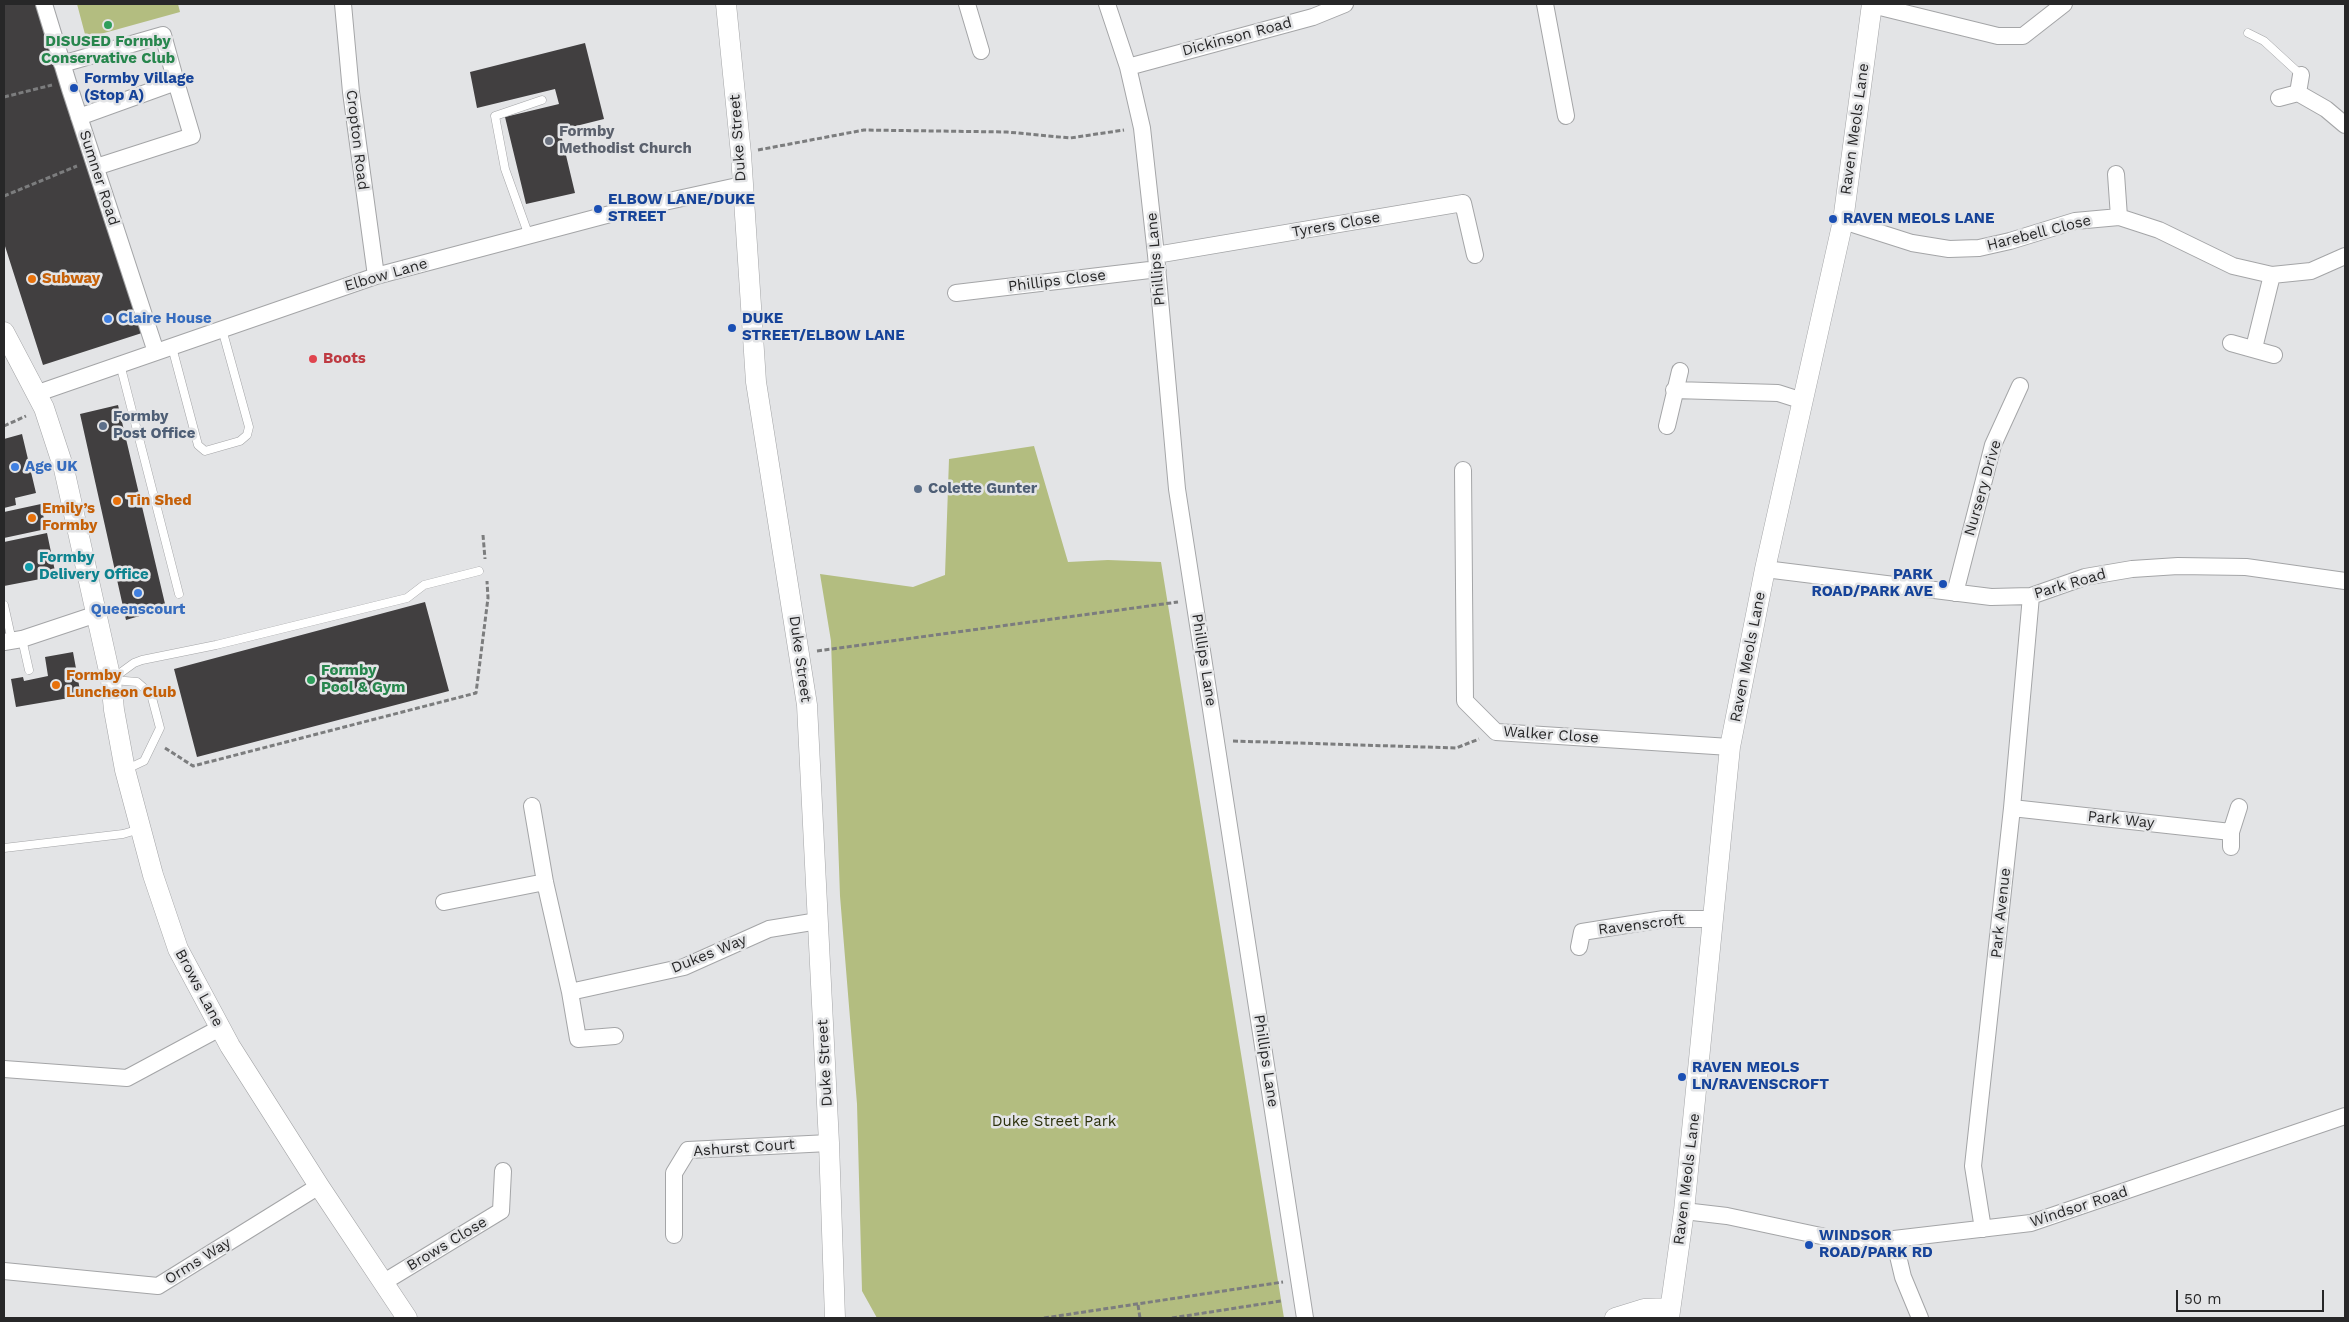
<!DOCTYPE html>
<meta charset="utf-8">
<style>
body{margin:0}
#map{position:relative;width:2349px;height:1322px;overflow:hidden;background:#e3e4e6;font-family:"Work Sans",sans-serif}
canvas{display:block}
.frame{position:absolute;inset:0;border:5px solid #272728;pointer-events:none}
.scale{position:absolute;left:2176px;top:1290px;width:148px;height:22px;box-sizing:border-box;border:2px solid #272728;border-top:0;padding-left:6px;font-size:15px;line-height:18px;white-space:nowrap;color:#272728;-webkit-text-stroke:4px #e3e4e6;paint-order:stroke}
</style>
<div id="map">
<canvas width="2349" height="1322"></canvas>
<div class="frame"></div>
<div class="scale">50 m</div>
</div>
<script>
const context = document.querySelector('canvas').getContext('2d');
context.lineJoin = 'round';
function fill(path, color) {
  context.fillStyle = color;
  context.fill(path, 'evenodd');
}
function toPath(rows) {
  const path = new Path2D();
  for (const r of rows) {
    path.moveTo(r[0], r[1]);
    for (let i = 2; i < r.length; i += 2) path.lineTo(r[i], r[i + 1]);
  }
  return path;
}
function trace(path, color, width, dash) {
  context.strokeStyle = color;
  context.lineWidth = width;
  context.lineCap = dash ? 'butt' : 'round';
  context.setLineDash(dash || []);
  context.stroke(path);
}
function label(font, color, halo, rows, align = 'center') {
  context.font = font + ' "Work Sans",sans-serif';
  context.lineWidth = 5;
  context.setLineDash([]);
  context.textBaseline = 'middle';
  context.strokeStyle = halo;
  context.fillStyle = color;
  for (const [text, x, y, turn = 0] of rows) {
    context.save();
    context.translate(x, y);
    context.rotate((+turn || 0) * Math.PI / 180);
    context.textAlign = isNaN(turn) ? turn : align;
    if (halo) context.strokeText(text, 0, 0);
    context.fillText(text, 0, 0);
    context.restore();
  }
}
const green = toPath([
 [77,4,178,4,180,12,86,38],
 [1034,446,1068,562,1108,560,1161,562,1284,1318,877,1318,862,1291,857,1104,840,896,831,641,820,574,913,587,945,575,949,459]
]);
const building = toPath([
 [4,4,40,4,145,332,43,365,4,243],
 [585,43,604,119,560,130,575,193,526,204,505,117,559,104,555,89,477,108,470,72],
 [118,405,166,608,126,620,80,414],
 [22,434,36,493,15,498,16,505,4,508,4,439],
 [41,504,46,529,4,538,4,512],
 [47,533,56,576,4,586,4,542],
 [425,602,449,691,197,757,174,669],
 [73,652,81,696,16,707,11,679,23,677,24,681,48,676,45,657]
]);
const path = toPath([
 [4,97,52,85],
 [758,150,864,130,1007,132,1070,138,1124,130],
 [4,196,77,166],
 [4,426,26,416],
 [483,535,485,559],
 [817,651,1178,602],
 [1233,741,1456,748,1479,739],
 [165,748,193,766,476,693,488,598,487,581],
 [1138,1305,1140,1318],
 [1044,1318,1283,1282],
 [1172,1318,1281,1301]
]);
const service = toPath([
 [2248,33,2264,41,2301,75],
 [529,236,505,169,495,116,542,100],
 [172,347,198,445,205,451,240,441,247,435,249,427,222,329],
 [120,364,179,594],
 [4,605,12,641],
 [22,639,29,670],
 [112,679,134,663,142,660,216,645,407,598,424,585,479,571],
 [113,680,137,682,151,694,160,728,144,761,127,769],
 [4,848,123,834,140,829]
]);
const minor = toPath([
 [44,4,70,89,156,352],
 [343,4,351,92,376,276],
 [967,4,981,51],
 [1107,4,1128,67,1142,128,1156,255,1177,489,1305,1318],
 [1545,4,1566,116],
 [1872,5,1998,36,2023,36,2064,4],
 [62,64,163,35,176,82,79,117],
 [1128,67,1313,17,1345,4],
 [2298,93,2326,109,2345,125],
 [2279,98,2298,93,2301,75],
 [96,167,192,136,176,82],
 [2116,174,2119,217],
 [1843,221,1912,243,1949,249,1979,248,2010,241,2075,221,2119,217,2159,230,2233,266,2272,275,2311,271,2345,256],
 [1156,255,1463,203,1475,255],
 [956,293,1158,269],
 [2231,343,2274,355],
 [2254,348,2272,275],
 [1674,390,1778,393,1803,401],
 [38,393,376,276,614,213,742,185],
 [1667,426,1680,371],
 [1463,470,1465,701,1496,732,1730,747],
 [1765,569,1991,597,2031,596,2085,577,2132,569,2178,566,2246,567,2345,581],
 [1955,593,1993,445,2020,386],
 [4,642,22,639,97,614],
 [532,806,545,882,570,992,578,1039,615,1036],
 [2012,808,2231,832],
 [2231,847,2231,832,2239,807],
 [444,902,545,882],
 [1579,947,1582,932,1664,919,1714,919],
 [570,992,684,967,769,929,818,921],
 [4,1069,127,1078,220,1028],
 [1684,1211,1727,1216,1835,1239,1894,1239,2031,1223,2345,1116],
 [1983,1229,1973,1166,2012,808,2031,596],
 [674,1235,674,1173,688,1150,829,1143],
 [1894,1239,1903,1277,1920,1318],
 [4,1271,158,1286,319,1186],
 [384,1282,501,1211,503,1171]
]);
const tertiary = toPath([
 [726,4,741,154,756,382,807,705,829,1143,835,1318],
 [4,332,44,408,64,469,111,680,114,710,125,770,153,875,178,949,230,1046,319,1186,407,1318],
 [1615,1318,1644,1309,1670,1308],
 [1669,1318,1684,1211,1730,747,1765,569,1843,221,1872,4]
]);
const markers = [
 [108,25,5,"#2e9e5b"],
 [74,88,5,"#1a4fb4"],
 [549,141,5,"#6b7280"],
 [598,209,5,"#1a4fb4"],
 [1833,219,5,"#1a4fb4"],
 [32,279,5,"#e8710a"],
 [108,319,5,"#3f7fe0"],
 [732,328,5,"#1a4fb4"],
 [313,359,5,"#e0444e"],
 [103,426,5,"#5c6f8a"],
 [15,467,5,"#3f7fe0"],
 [918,489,5,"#5c6f8a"],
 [117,501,5,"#e8710a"],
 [32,518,5,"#e8710a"],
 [29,567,5,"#0f9aa8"],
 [1943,584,5,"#1a4fb4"],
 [138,593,5,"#3f7fe0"],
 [311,680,5,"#2e9e5b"],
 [56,685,5,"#e8710a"],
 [1682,1077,5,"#1a4fb4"],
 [1809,1245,5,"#1a4fb4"]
];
const streetNames = [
 ["Dickinson Road",1237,37,-15],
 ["Raven Meols Lane",1855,129,-82],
 ["Duke Street",738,138,-94],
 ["Cropton Road",357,140,83],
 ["Sumner Road",99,178,72],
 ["Tyrers Close",1336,225,-10],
 ["Harebell Close",2039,233,-14],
 ["Phillips Lane",1156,259,-95],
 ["Elbow Lane",386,275,-16],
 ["Phillips Close",1057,281,-7],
 ["Nursery Drive",1983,488,-74],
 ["Park Road",2070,584,-16],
 ["Raven Meols Lane",1748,657,-79],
 ["Duke Street",800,659,82],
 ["Phillips Lane",1204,660,81],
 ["Walker Close",1551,735,4],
 ["Park Way",2121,820,6],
 ["Park Avenue",2001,913,-84],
 ["Ravenscroft",1641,925,-7],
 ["Dukes Way",709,954,-22],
 ["Brows Lane",199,988,62],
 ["Phillips Lane",1266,1061,81],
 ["Duke Street",825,1063,-93],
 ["Ashurst Court",744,1148,-4],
 ["Raven Meols Lane",1687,1179,-83],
 ["Windsor Road",2079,1207,-18],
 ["Brows Close",447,1244,-31],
 ["Orms Way",198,1261,-32]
];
const leisureNames = [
 ["DISUSED Formby",108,42],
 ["Conservative Club",108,59],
 ["Formby",321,671,"left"],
 ["Pool & Gym",321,688,"left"]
];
const transitNames = [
 ["Formby Village",84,79],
 ["(Stop A)",84,96],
 ["ELBOW LANE/DUKE",608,200],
 ["STREET",608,217],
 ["RAVEN MEOLS LANE",1843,219],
 ["DUKE",742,319],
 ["STREET/ELBOW LANE",742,336],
 ["PARK",1933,575,"right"],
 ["ROAD/PARK AVE",1933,592,"right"],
 ["RAVEN MEOLS",1692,1068],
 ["LN/RAVENSCROFT",1692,1085],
 ["WINDSOR",1819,1236],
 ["ROAD/PARK RD",1819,1253]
];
const worshipNames = [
 ["Formby",559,132],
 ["Methodist Church",559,149]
];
const foodNames = [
 ["Subway",42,279],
 ["Tin Shed",127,501],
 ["Emily’s",42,509],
 ["Formby",42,526],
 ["Formby",66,676],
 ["Luncheon Club",66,693]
];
const shopNames = [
 ["Claire House",118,319],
 ["Age UK",25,467],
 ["Queenscourt",138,610,"center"]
];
const healthNames = [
 ["Boots",323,359]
];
const serviceNames = [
 ["Formby",113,417],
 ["Post Office",113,434],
 ["Colette Gunter",928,489]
];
const cultureNames = [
 ["Formby",39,558],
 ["Delivery Office",39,575]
];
const parkNames = [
 ["Duke Street Park",1054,1122]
];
fill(green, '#b3bd80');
fill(building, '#413f40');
trace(service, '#a4a5a7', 9);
trace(minor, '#a4a5a7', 18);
trace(tertiary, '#a4a5a7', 21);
trace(path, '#7c7d7e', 3, [5, 2.5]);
trace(service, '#fff', 8);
trace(minor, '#fff', 16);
trace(tertiary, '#fff', 20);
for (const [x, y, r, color] of markers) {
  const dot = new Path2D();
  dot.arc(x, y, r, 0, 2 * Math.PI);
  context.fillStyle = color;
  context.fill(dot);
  trace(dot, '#e3e4e6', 2);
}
label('15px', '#272728', '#e3e4e6', streetNames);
label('bold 15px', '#27864d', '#e3e4e6', leisureNames);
label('bold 15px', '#164399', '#e3e4e6', transitNames, 'left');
label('bold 15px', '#5b616d', '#e3e4e6', worshipNames, 'left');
label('bold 15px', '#c56008', '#e3e4e6', foodNames, 'left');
label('bold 15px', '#366cbe', '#e3e4e6', shopNames, 'left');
label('bold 15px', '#be3a42', '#e3e4e6', healthNames, 'left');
label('bold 15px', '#4e5e75', '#e3e4e6', serviceNames, 'left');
label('bold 15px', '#0d838f', '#e3e4e6', cultureNames, 'left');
label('15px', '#2c310c', '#e3e4e6', parkNames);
</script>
